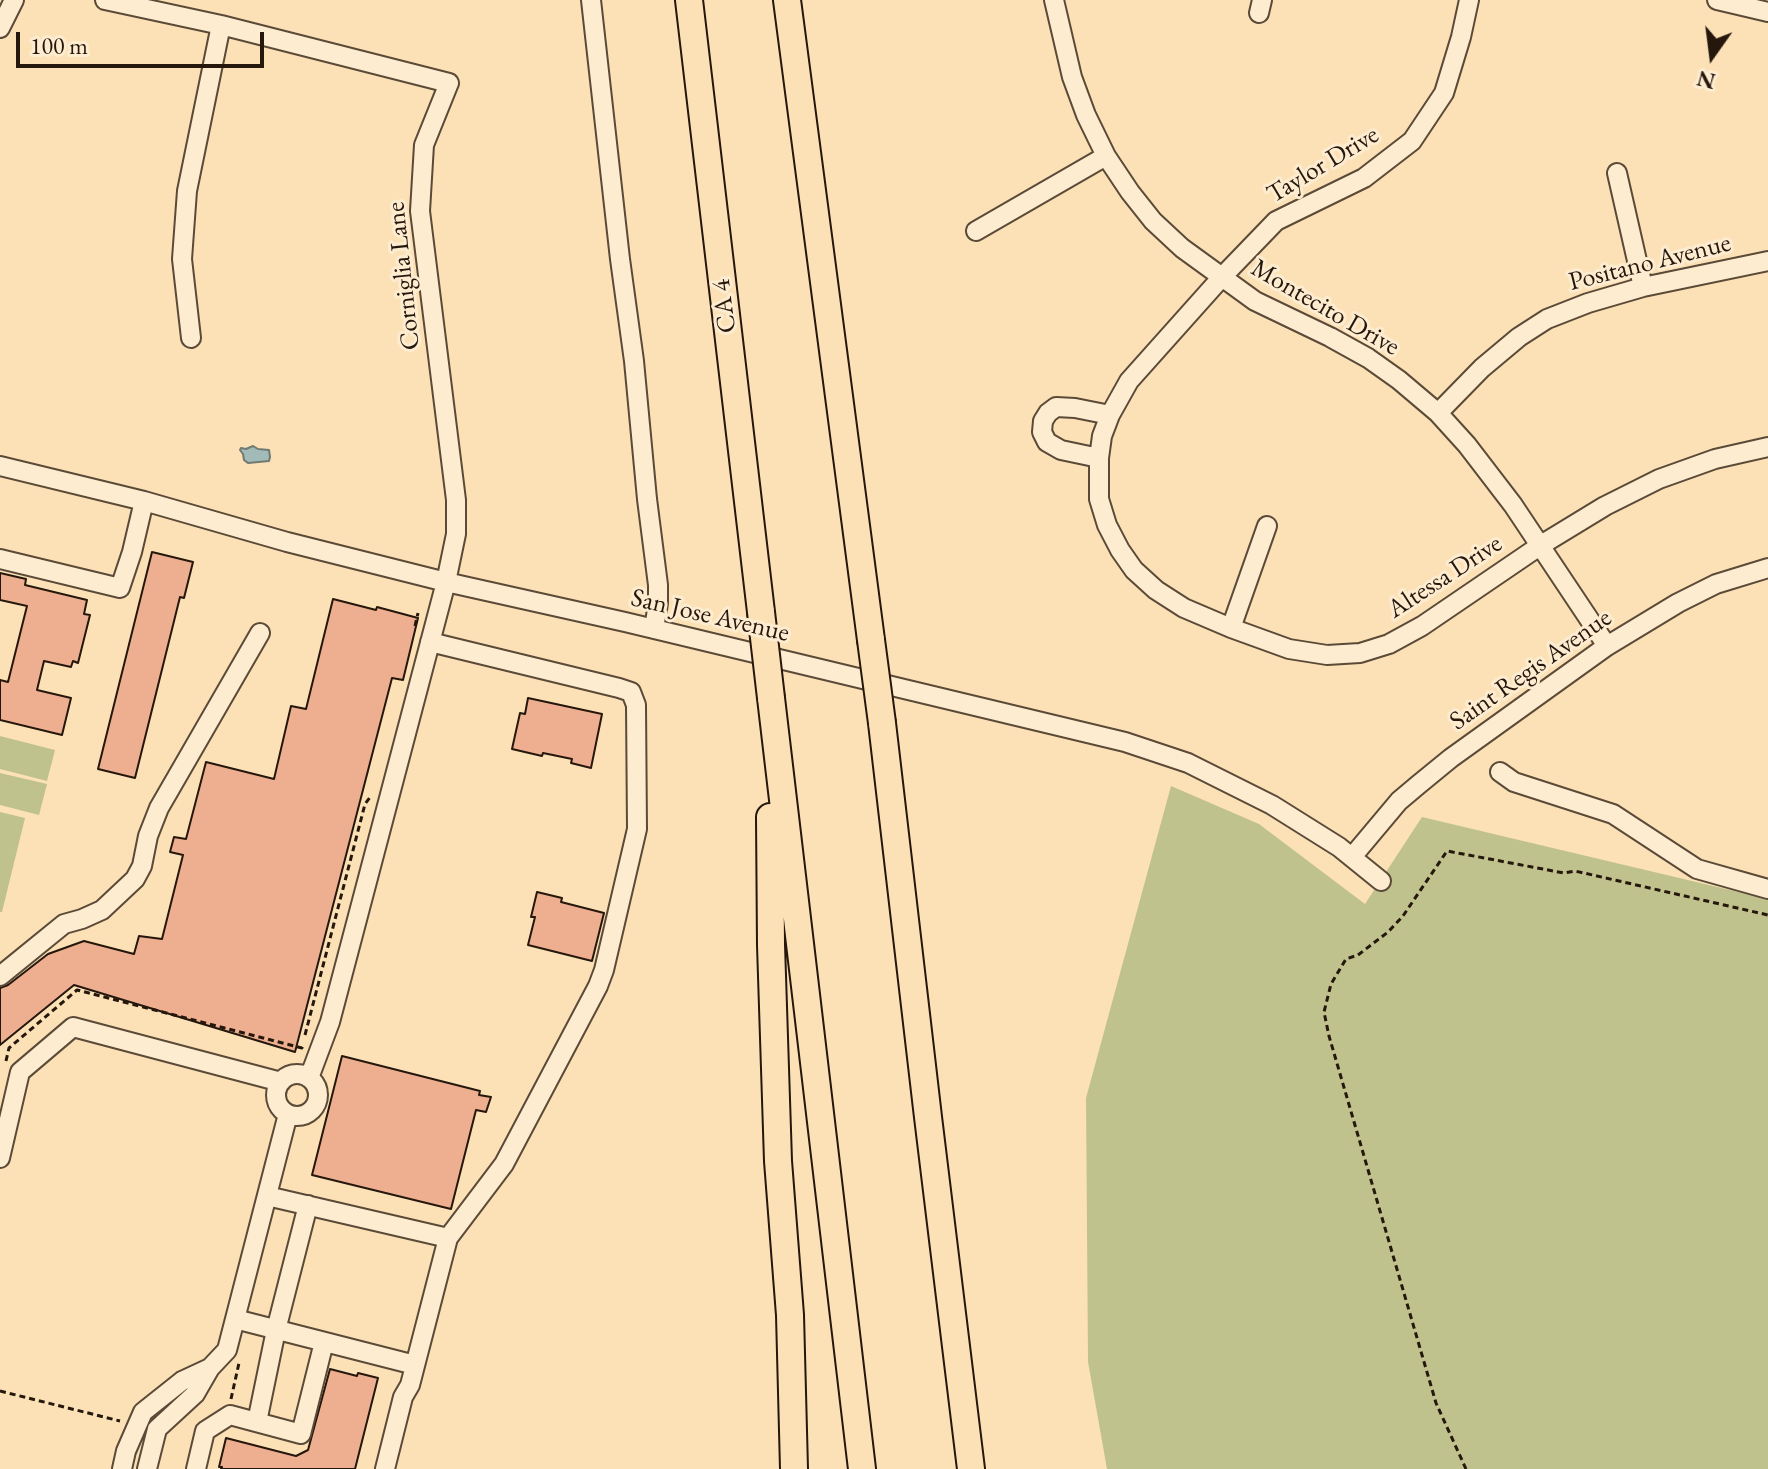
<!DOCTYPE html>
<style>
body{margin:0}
#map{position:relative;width:1768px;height:1469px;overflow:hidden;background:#fce1b7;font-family:"EB Garamond",serif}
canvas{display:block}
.north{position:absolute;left:1672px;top:16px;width:80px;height:80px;-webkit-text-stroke:6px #fdecd0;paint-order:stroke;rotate:194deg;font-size:22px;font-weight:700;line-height:32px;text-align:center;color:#25170c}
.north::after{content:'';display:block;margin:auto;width:28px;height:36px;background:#25170c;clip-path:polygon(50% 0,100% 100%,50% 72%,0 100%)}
.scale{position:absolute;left:16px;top:32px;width:248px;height:36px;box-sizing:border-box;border:4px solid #25170c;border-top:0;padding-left:10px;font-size:24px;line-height:28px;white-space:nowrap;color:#25170c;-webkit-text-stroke:6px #fdecd0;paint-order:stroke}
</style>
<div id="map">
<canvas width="1768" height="1469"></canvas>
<div class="north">N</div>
<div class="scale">100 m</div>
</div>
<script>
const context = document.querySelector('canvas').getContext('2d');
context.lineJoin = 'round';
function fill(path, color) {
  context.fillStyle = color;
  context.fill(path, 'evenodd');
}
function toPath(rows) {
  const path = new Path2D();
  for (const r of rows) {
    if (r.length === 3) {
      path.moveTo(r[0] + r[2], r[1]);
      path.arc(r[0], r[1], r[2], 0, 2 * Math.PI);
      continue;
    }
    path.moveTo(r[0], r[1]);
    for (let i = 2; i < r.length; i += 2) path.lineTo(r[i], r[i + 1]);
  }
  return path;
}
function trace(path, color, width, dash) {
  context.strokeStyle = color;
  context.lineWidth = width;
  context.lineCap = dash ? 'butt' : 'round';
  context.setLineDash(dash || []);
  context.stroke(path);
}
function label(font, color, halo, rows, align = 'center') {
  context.font = font + ' "EB Garamond",serif';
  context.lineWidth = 6;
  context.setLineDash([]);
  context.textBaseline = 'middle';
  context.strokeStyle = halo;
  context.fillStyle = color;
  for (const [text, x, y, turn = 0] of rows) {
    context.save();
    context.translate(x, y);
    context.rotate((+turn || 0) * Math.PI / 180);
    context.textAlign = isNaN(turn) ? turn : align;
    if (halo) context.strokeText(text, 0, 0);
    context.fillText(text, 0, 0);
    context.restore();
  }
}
const green = toPath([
 [0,736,55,750,47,781,0,769],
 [0,773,47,784,39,815,0,805],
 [1171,786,1259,824,1365,904,1422,817,1768,899,1768,1469,1107,1469,1088,1362,1086,1098],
 [0,812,25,818,2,912,0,912]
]);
const water = toPath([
 [253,446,258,449,269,450,270,457,269,461,248,463,244,460,243,454,240,450,241,448,246,449,253,446]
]);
const building = toPath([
 [152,552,193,562,184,598,180,597,135,778,98,769,152,552],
 [0,573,26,579,25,585,87,600,84,614,90,615,78,663,73,661,71,667,44,661,37,690,71,698,62,735,0,720,0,680,8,682,27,606,0,600,0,573],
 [333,599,376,610,377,607,418,618,403,680,392,678,295,1052,74,985,0,1045,0,988,8,985,48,954,84,941,134,954,139,936,162,939,183,855,170,852,174,837,186,839,206,762,274,779,291,706,306,709,333,599],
 [528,698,602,714,591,768,571,763,572,759,543,753,542,756,512,749,520,713,525,714,528,698],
 [537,892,562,898,561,902,604,913,592,961,528,945,535,917,531,917,537,892],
 [342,1056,480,1091,479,1095,491,1097,486,1112,476,1110,451,1209,312,1175,342,1056],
 [330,1369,357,1376,358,1373,378,1378,355,1469,221,1469,222,1467,219,1467,226,1438,296,1456,308,1450,330,1369]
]);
const path = toPath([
 [415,626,418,613],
 [305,1035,365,804,371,796],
 [6,1061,9,1048,77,990,302,1048,302,1047],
 [0,1391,120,1421],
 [231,1399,239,1363],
 [1466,1469,1436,1403,1329,1036,1324,1012,1331,984,1346,959,1358,955,1388,932,1403,916,1447,851,1564,873,1575,871,1768,915]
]);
const minor = toPath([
 [105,0,221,25,449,83,424,145,420,211,456,500,456,534,446,582,330,1022,309,1078],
 [591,0,620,259,634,361,647,499,658,585,658,603,654,629],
 [1054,0,1072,77,1086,115,1106,156,1130,192,1153,221,1182,248,1255,301,1330,337,1368,358,1399,380,1438,413,1467,445,1513,505,1607,646],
 [1469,0,1461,37,1444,93,1412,141,1364,178,1276,221,1221,278,1129,381,1110,415,1102,436,1099,458,1099,499,1107,525,1120,550,1134,570,1156,590,1184,608,1231,628,1289,649,1327,655,1360,653,1389,644,1422,626,1541,545,1605,506,1659,479,1715,459,1768,447],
 [1717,0,1768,12],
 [1259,13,1262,0],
 [0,28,14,0],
 [1617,173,1643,287],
 [976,231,1106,156],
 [191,338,182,259,187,191,221,25],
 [1438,413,1482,368,1519,337,1547,319,1588,303,1643,287,1768,261],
 [1099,458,1061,450,1047,442,1042,432,1043,421,1048,413,1056,407,1075,408,1110,415],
 [0,466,144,501,287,542,446,582,625,622,1125,742,1188,763,1272,805,1339,847,1381,881],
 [0,559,120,588,132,552,144,501],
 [1231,628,1267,526],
 [1500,772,1514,782,1613,814,1697,869,1768,889],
 [1352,857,1399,801,1418,785,1451,758,1607,646,1678,603,1716,584,1768,568],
 [0,976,64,924,82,919,102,910,135,879,142,866,148,836,159,808,260,633],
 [297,1095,21],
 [0,1158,20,1072,73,1027,281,1082],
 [267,1196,448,1238],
 [235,1319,415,1365],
 [257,1422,276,1330,308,1205],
 [122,1469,126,1451,143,1412,182,1381,210,1368],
 [147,1469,157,1429,195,1394,210,1368,227,1350,288,1114],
 [196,1469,205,1431,230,1415,301,1434,324,1342],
 [385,1469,403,1397,410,1385,448,1238,504,1164,598,986,604,970,637,829,636,705,631,692,619,688,430,642]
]);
const highway = toPath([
 [689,0,761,612],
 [787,0,871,640],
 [771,698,862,1469],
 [882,723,928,1117,971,1469],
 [770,817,771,945,778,1161,790,1315,794,1469]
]);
const highwayBridge = toPath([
 [761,612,771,698],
 [871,640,882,723]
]);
const streetNames = [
 ["Taylor Drive",1323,165,-31],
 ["Positano Avenue",1650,263,-14],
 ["Corniglia Lane",404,276,-96],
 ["CA 4",725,306,-97],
 ["Montecito Drive",1325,308,30],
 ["Altessa Drive",1445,577,-33],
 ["San Jose Avenue",710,616,13],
 ["Saint Regis Avenue",1531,670,-35]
];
fill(green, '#c0c28e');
fill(water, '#a3bbb8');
trace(water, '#717973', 2);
fill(building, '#edaf8f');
trace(building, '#25170c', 2);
trace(minor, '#5b4a37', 22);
trace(highway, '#25170c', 30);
trace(path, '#25170c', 3, [6, 4]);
trace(minor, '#fdecd0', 18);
trace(highway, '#fce1b7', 26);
trace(highwayBridge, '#25170c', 30, []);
trace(highwayBridge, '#fce1b7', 26);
label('26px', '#25170c', '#fdecd0', streetNames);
</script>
